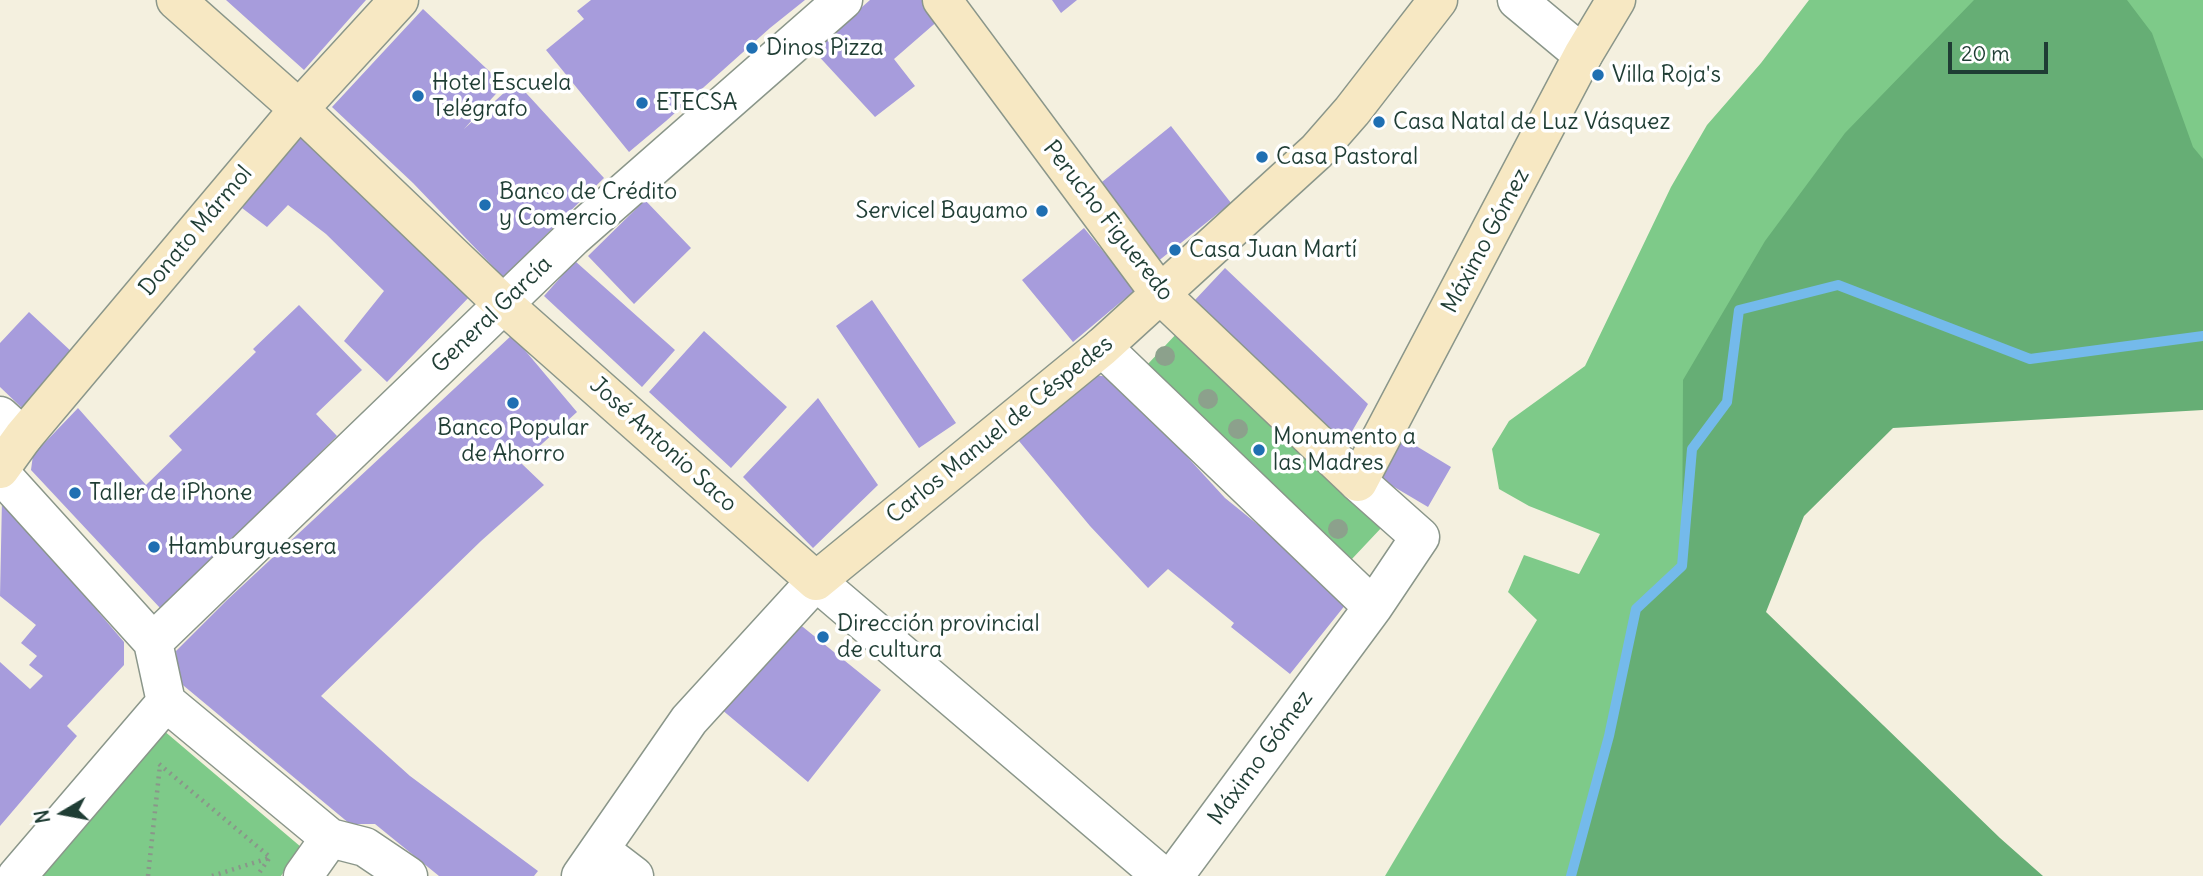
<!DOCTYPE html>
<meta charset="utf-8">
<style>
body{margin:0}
#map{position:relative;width:2203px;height:876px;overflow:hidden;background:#f4f0df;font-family:Delius,sans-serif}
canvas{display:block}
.north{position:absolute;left:28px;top:778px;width:70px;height:70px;-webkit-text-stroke:5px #fff;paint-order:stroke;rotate:260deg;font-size:19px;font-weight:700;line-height:28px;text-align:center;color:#1f3d34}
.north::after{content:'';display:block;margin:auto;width:24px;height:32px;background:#1f3d34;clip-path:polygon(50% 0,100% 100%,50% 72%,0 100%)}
.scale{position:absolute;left:1948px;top:42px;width:100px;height:32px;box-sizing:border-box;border:4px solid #1f3d34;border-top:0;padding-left:9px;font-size:21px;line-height:24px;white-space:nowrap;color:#1f3d34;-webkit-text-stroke:5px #fff;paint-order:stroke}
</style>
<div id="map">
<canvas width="2203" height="876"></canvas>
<div class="north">N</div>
<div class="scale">20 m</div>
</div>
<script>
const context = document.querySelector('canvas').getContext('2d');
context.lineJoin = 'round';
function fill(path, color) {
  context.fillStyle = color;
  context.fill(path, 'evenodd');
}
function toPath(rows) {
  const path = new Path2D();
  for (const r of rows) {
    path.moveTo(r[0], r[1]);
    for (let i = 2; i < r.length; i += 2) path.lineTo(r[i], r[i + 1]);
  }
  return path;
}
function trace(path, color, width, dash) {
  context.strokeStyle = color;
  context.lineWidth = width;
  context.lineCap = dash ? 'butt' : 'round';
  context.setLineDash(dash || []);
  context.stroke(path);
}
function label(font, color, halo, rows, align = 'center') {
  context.font = font + ' Delius,sans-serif';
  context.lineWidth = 7;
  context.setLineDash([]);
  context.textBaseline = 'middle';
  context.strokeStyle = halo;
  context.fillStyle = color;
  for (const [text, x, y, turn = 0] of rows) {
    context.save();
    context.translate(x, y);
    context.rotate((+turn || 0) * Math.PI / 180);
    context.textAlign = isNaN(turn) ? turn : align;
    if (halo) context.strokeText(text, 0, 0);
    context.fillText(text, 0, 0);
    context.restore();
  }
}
const green = toPath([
 [1809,0,2203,0,2203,336,1838,285,1682,566,1636,609,1609,736,1571,876,1385,876,1537,620,1508,592,1524,555,1579,574,1600,534,1529,506,1499,489,1492,449,1509,421,1585,366,1671,187,1707,125,1761,63],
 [1179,331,1383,526,1351,560,1147,365],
 [163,730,301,847,281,876,40,876]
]);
const forest = toPath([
 [1974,0,2127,0,2152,33,2193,147,2203,159,2203,410,1893,428,1804,516,1766,612,2000,838,2043,876,1571,876,1609,736,1636,609,1682,566,1683,380,1765,241,1845,133]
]);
const stream = toPath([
 [1571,876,1609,736,1636,609,1682,566,1692,449,1727,402,1739,310,1838,285,2030,359,2203,336]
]);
const building = toPath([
 [226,0,366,0,304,70],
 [591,0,805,0,770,28,666,121,629,152,546,50,584,19,577,11],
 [870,0,926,0,940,19,894,59,915,86,875,117,813,50],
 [1052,0,1077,0,1061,13],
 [423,9,504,85,464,129,516,82,604,178,503,277,413,183,332,107],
 [1171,126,1231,203,1157,262,1097,186],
 [303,135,474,292,387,382,344,341,384,291,326,234,288,205,267,227,242,208],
 [645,200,691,248,634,304,588,256],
 [1084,228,1135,290,1073,342,1022,280],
 [575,261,675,350,642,387,544,296],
 [1225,268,1368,404,1344,445,1194,301],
 [872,300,956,423,919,448,836,326],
 [299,305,362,370,316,414,337,436,161,609,31,470,33,455,78,408,146,485,182,450,169,436,256,352,253,349],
 [29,312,73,353,22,408,0,387,0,343],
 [704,331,787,407,731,468,649,392],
 [512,335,577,412,521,463,544,485,481,541,321,696,410,776,538,871,534,876,439,876,375,824,350,824,178,681,176,651,227,600],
 [1089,374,1115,378,1225,498,1350,599,1290,674,1231,627,1234,623,1168,569,1148,588,1090,526,1019,441],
 [818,398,878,485,813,548,743,477],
 [1398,435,1451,467,1428,507,1374,475],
 [2,499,124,642,124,665,67,726,77,736,0,826,0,662,30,689,43,676,29,665,37,656,21,643,36,625,0,596],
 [798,623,881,690,808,782,721,709]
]);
const path = toPath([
 [159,764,270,857,257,876],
 [148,876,160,765],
 [212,876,269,858]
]);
const street = toPath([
 [1517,0,1583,55],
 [1102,347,1373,607],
 [0,416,23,437],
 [0,473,153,642,166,702,330,838,365,847,408,876],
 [153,642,573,237,843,0],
 [600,850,634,876],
 [17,876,166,702],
 [303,876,330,838],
 [581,876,689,720,816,581,1162,876],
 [1174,876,1373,607,1420,537,1358,482]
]);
const secondary = toPath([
 [176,0,299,109,503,304,816,581,1102,347,1317,151,1352,111,1438,0],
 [942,0,1161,295,1358,482,1583,55,1616,0],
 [0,469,23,437,299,109,399,0]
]);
const trees = [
 [1165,356],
 [1208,399],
 [1238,429],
 [1338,529]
];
const markers = [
 [752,48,7,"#1f6fb2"],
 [1598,75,7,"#1f6fb2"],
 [418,96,7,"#1f6fb2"],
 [642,103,7,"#1f6fb2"],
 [1379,122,7,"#1f6fb2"],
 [1262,157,7,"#1f6fb2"],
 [485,205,7,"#1f6fb2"],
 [1042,211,7,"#1f6fb2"],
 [1175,250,7,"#1f6fb2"],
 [513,403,7,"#1f6fb2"],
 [1259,450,7,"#1f6fb2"],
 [75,493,7,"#1f6fb2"],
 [154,547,7,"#1f6fb2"],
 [823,637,7,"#1f6fb2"]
];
const poiNames = [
 ["Dinos Pizza",766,48],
 ["Villa Roja's",1612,75],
 ["Hotel Escuela",432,83],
 ["Telégrafo",432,109],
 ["ETECSA",656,103],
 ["Casa Natal de Luz Vásquez",1393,122],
 ["Casa Pastoral",1276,157],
 ["Banco de Crédito",499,192],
 ["y Comercio",499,218],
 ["Servicel Bayamo",1028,211,"right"],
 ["Casa Juan Martí",1189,250],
 ["Banco Popular",513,428,"center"],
 ["de Ahorro",513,454,"center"],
 ["Monumento a",1273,437],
 ["las Madres",1273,463],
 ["Taller de iPhone",89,493],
 ["Hamburguesera",168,547],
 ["Dirección provincial",837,624],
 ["de cultura",837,650]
];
const streetNames = [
 ["Perucho Figueredo",1108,221,52],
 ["Donato Mármol",196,231,-50],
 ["Máximo Gómez",1486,241,-62],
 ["General García",492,315,-44],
 ["Carlos Manuel de Céspedes",1000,430,-39],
 ["José Antonio Saco",663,445,42],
 ["Máximo Gómez",1261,758,-54]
];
fill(green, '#7eca89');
fill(forest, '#66ae75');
trace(stream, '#74baeb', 10);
fill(building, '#a79cdc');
trace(street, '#8a968a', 41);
trace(secondary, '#8a968a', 41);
trace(path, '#8a968a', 4.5, [2, 5]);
trace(street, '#fff', 38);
trace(secondary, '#f7e8c3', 38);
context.fillStyle = '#8ca18c';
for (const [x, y] of trees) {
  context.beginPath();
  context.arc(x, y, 10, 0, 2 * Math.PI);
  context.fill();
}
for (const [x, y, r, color] of markers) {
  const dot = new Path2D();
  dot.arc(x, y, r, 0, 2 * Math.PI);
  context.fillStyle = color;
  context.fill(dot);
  trace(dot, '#fff', 2.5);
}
label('23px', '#1f3d34', '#fff', poiNames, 'left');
label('23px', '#1f3d34', '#fff', streetNames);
</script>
